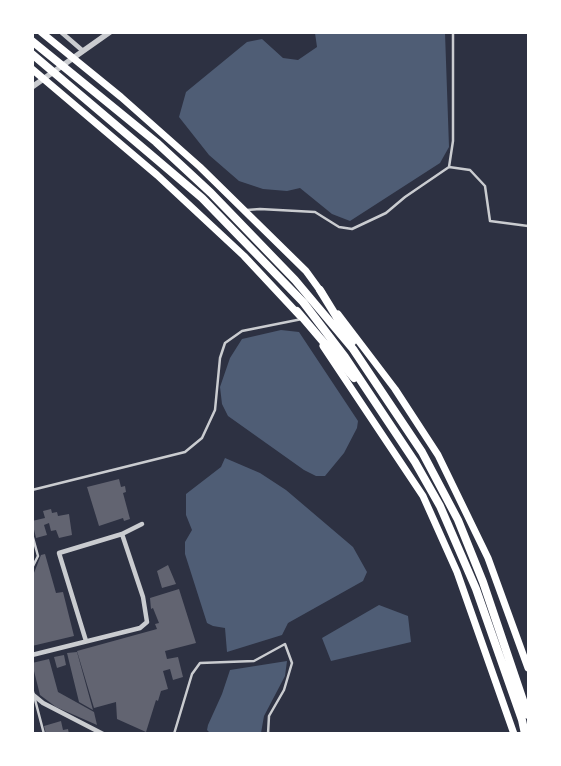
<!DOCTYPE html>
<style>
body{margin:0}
#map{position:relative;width:561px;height:766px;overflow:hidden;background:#2d3142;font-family:"Source Sans 3",sans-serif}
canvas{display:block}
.frame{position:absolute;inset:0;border:34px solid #fff;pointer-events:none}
</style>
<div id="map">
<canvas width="561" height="766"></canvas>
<div class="frame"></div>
</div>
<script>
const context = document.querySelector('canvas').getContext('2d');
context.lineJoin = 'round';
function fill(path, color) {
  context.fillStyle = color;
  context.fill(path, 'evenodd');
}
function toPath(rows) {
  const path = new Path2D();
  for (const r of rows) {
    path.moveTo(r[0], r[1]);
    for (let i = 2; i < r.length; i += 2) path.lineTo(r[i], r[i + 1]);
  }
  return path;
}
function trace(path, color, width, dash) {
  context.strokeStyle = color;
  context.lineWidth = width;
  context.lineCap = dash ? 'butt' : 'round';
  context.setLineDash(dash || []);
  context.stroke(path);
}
const water = toPath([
 [315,33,445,33,449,147,440,163,350,221,332,214,300,188,287,191,263,189,239,181,209,155,179,117,186,92,247,42,262,39,283,58,298,60,317,47],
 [281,330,299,332,358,421,357,428,344,453,325,476,316,476,304,470,228,416,222,404,220,387,230,358,242,339],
 [225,458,260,473,286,490,353,547,367,572,363,581,288,623,282,635,227,652,225,628,213,626,207,623,185,554,185,542,192,530,186,515,186,494,221,467],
 [379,605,408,616,411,642,331,661,322,638],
 [287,661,285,676,264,716,261,733,210,733,207,730,208,725,222,694,230,670]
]);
const building = toPath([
 [119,479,121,487,125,486,126,492,123,493,130,519,124,521,123,518,99,526,87,487],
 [51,509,52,513,57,512,58,516,69,514,72,535,59,538,56,530,51,531,49,523,44,525,47,535,36,538,32,521,45,518,43,511],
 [45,554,56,593,63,592,74,636,32,646,32,578,41,555],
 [168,565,176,584,162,588,157,571],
 [179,589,196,643,165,651,167,659,178,657,183,677,173,680,170,669,163,671,168,689,161,691,158,701,156,700,146,732,117,719,116,702,94,708,77,651,157,629,155,624,159,623,153,608,151,609,150,598],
 [77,652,93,710,79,702,67,653],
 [64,655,66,665,57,668,54,657],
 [49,659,58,692,94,712,97,725,56,707,40,695,32,663],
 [61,721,63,730,68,729,69,734,46,734,44,726]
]);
const service = toPath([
 [449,167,453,141,453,32],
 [449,167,470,170,485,186,490,221,528,226],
 [247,210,260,209,315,212,339,227,352,229,386,213,405,197,449,167],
 [32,490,185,452,202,438,215,410,220,358,225,343,242,331,302,319],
 [32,534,38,556,32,568],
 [32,688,44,734],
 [174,734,192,674,200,663,254,661,285,644,292,663,284,690,269,716,268,734]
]);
const minor = toPath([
 [61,32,83,51],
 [86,641,59,553,122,534,142,524],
 [32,655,140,628,147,622,143,597,122,534],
 [32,694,43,703,103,734]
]);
const tertiary = toPath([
 [32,87,110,32]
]);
const primary = toPath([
 [41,32,121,97,200,167,306,271,322,293],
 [32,69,157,175,244,256,300,316],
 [338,314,395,389,438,455,488,558,528,668],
 [323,346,423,496,457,572,514,734]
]);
const trunk = toPath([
 [32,41,156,142,211,193,295,280,353,349,422,452,458,520,483,582,528,715],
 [32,54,202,198,303,302,345,357,415,462,440,506,476,589,522,720,525,734],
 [320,290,352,342],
 [297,311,354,378]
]);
fill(water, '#4f5d75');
fill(building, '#626471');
trace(service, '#caccd0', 2.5);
trace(minor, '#caccd0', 4.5);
trace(tertiary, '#caccd0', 5.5);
trace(primary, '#fff', 7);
trace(trunk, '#fff', 8);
</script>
